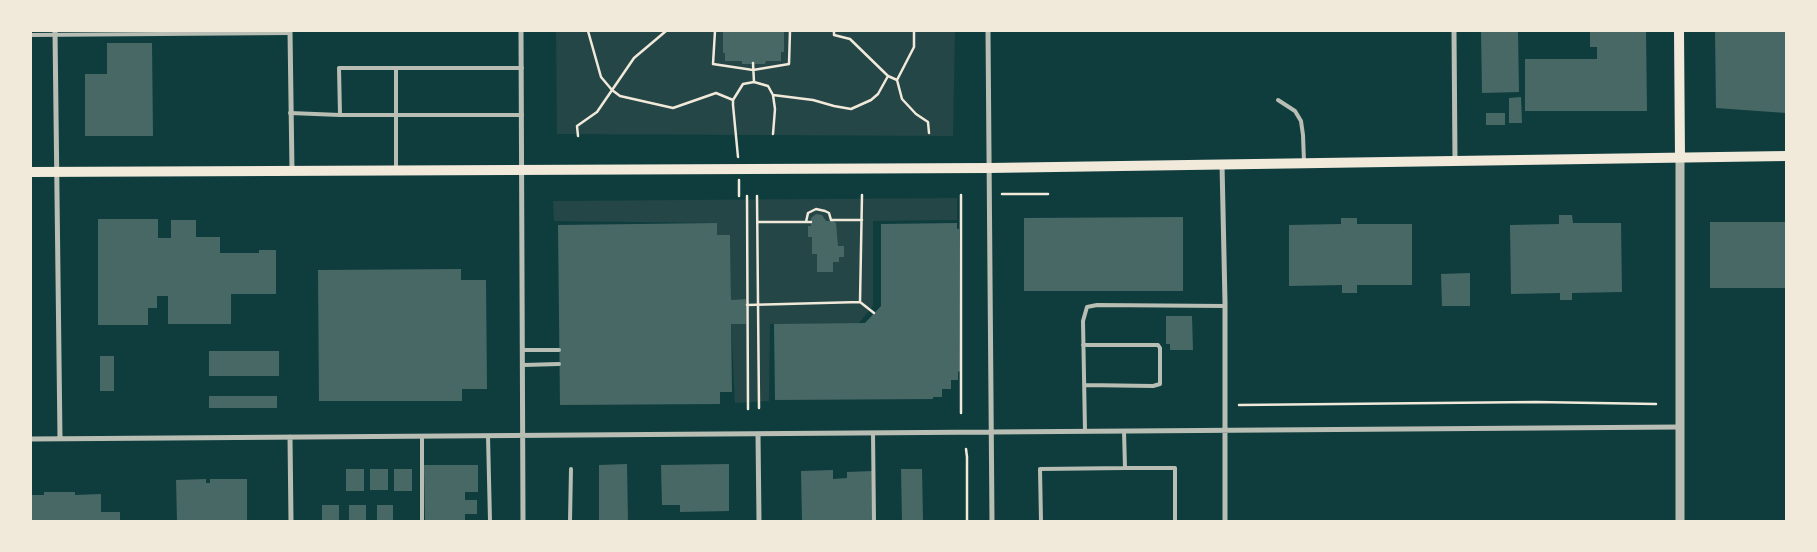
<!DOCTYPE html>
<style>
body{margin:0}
#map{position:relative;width:1817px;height:552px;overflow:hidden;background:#0f3d3e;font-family:"PT Serif",serif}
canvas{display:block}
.frame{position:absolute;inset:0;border:32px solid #f1e9da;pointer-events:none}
</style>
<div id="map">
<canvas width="1817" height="552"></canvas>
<div class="frame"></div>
</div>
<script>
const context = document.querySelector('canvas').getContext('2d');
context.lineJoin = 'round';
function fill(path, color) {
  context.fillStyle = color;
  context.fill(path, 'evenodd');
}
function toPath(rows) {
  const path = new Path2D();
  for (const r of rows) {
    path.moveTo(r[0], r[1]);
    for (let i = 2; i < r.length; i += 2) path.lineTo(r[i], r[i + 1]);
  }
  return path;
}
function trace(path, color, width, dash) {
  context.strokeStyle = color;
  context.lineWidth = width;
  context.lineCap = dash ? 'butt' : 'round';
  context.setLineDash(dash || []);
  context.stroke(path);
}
const green = toPath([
 [556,31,955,31,953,136,557,134],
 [957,198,957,220,873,221,873,306,858,324,770,324,769,401,735,403,731,324,746,324,745,299,731,300,730,235,717,235,717,223,554,221,553,201]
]);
const building = toPath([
 [725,31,784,31,784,52,781,52,781,61,766,61,765,64,742,64,742,61,725,61,725,53,723,53,723,32],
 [1518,31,1519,92,1482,93,1481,32],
 [1590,31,1646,31,1647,111,1525,111,1525,59,1597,59,1597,47,1590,47],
 [1715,31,1786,31,1786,113,1716,108],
 [107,43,152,43,153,136,85,136,85,74,107,74],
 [1521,97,1522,123,1509,123,1509,98],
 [1486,113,1505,113,1505,125,1486,125],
 [816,214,822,215,826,221,833,221,836,223,838,246,844,246,844,257,839,257,839,262,833,262,833,272,817,272,817,254,812,254,812,237,808,237,808,226,811,226,811,218],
 [1559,215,1572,215,1573,223,1621,223,1622,292,1572,293,1572,300,1560,300,1560,293,1511,294,1510,225,1559,224],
 [1183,217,1183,291,1024,291,1024,218],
 [1341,218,1357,218,1357,224,1412,224,1412,285,1357,285,1357,293,1342,293,1342,285,1289,286,1289,225,1341,224],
 [98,219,158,219,158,238,171,238,171,220,196,220,196,237,220,237,220,253,259,253,259,250,276,250,276,294,231,294,231,324,168,324,168,296,157,296,157,308,148,308,148,325,98,325],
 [1710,222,1786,222,1786,288,1710,288],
 [717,223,717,235,730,235,731,300,746,299,746,324,731,324,732,392,720,392,720,404,560,405,558,225],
 [957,223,957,229,959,229,960,371,958,372,958,380,951,380,951,389,942,389,942,397,933,397,933,399,775,400,774,324,865,323,881,306,881,224],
 [461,269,461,280,486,280,487,389,462,389,462,401,319,401,318,270],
 [1470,273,1470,306,1442,306,1441,274],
 [1166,316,1192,316,1193,350,1170,350,1170,344,1166,344],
 [209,351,279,351,279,376,209,376],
 [100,356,114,356,114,391,100,391],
 [209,396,277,396,277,408,209,408],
 [627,464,628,521,599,521,599,465],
 [729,464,729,511,680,512,680,505,662,505,661,465],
 [424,465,478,465,478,492,465,492,465,500,477,500,477,514,465,514,465,521,425,521],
 [346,469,364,469,364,491,346,491],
 [370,469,388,469,388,490,370,490],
 [394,469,412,469,412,491,394,491],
 [901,469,922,469,923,521,902,521],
 [833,470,833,479,847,478,847,472,872,471,872,520,802,521,801,471],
 [206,479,206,483,210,483,210,479,247,479,247,521,177,521,176,480],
 [44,492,75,492,75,495,101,494,101,512,120,512,120,521,31,521,31,495,44,495],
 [322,505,339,505,339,521,322,521],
 [349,505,366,505,366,521,349,521],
 [377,505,393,505,393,521,377,521]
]);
const path = toPath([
 [588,31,601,77,612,90,620,96,673,108,716,93,733,100],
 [715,31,713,64,753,70,789,64,790,31],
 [834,31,834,35,850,39,888,76,897,80],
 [914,31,914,47,897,80,902,99,916,114,928,122,929,133],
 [753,63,754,82],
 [773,95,813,100,834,106,851,109,871,100,878,94,888,76],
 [578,136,577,126,597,112,634,58,666,31],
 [738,157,733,105,733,100,743,84,754,82,768,86,773,95,775,109,773,134],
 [739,180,739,196],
 [1002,194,1048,194],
 [862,195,860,302,874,313],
 [961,195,961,413],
 [747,196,748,409],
 [757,196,759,408],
 [758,222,811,222],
 [806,222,808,213,816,209,825,211,829,213,831,220,862,220],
 [747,305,860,302],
 [1239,405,1536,402,1656,404],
 [966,449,967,457,967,521]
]);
const service = toPath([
 [31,35,290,33],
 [396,68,396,115,522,115],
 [1278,100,1295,111,1301,121,1303,135,1304,162],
 [290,113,340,115,339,68,522,68],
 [340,115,396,115,396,168],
 [1083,345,1158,345,1160,348,1160,384,1153,386,1085,385],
 [524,350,559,350],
 [524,365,559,364],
 [1085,431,1083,321,1087,307,1097,305,1225,306],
 [873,433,874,521],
 [422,436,422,521],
 [488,436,490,521],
 [1125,468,1175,468,1175,521],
 [570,521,571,469],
 [1041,521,1040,469,1125,468,1124,431]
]);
const minor = toPath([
 [55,31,60,439],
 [290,31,292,171],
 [521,31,523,521],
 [988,31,992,521],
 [1454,31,1455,160],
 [1222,164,1225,302,1225,521],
 [758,434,759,521],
 [290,437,291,521],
 [31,439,1679,427]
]);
const tertiary = toPath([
 [1680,157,1680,521]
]);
const secondary = toPath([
 [1679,31,1680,157],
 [31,172,989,168,1786,156]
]);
fill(green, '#244646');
fill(building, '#486865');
trace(path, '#f1e9da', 2.5);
trace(service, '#b8beb3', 4);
trace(minor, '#b8beb3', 5);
trace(tertiary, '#b8beb3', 9);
trace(secondary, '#f1e9da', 10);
</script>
